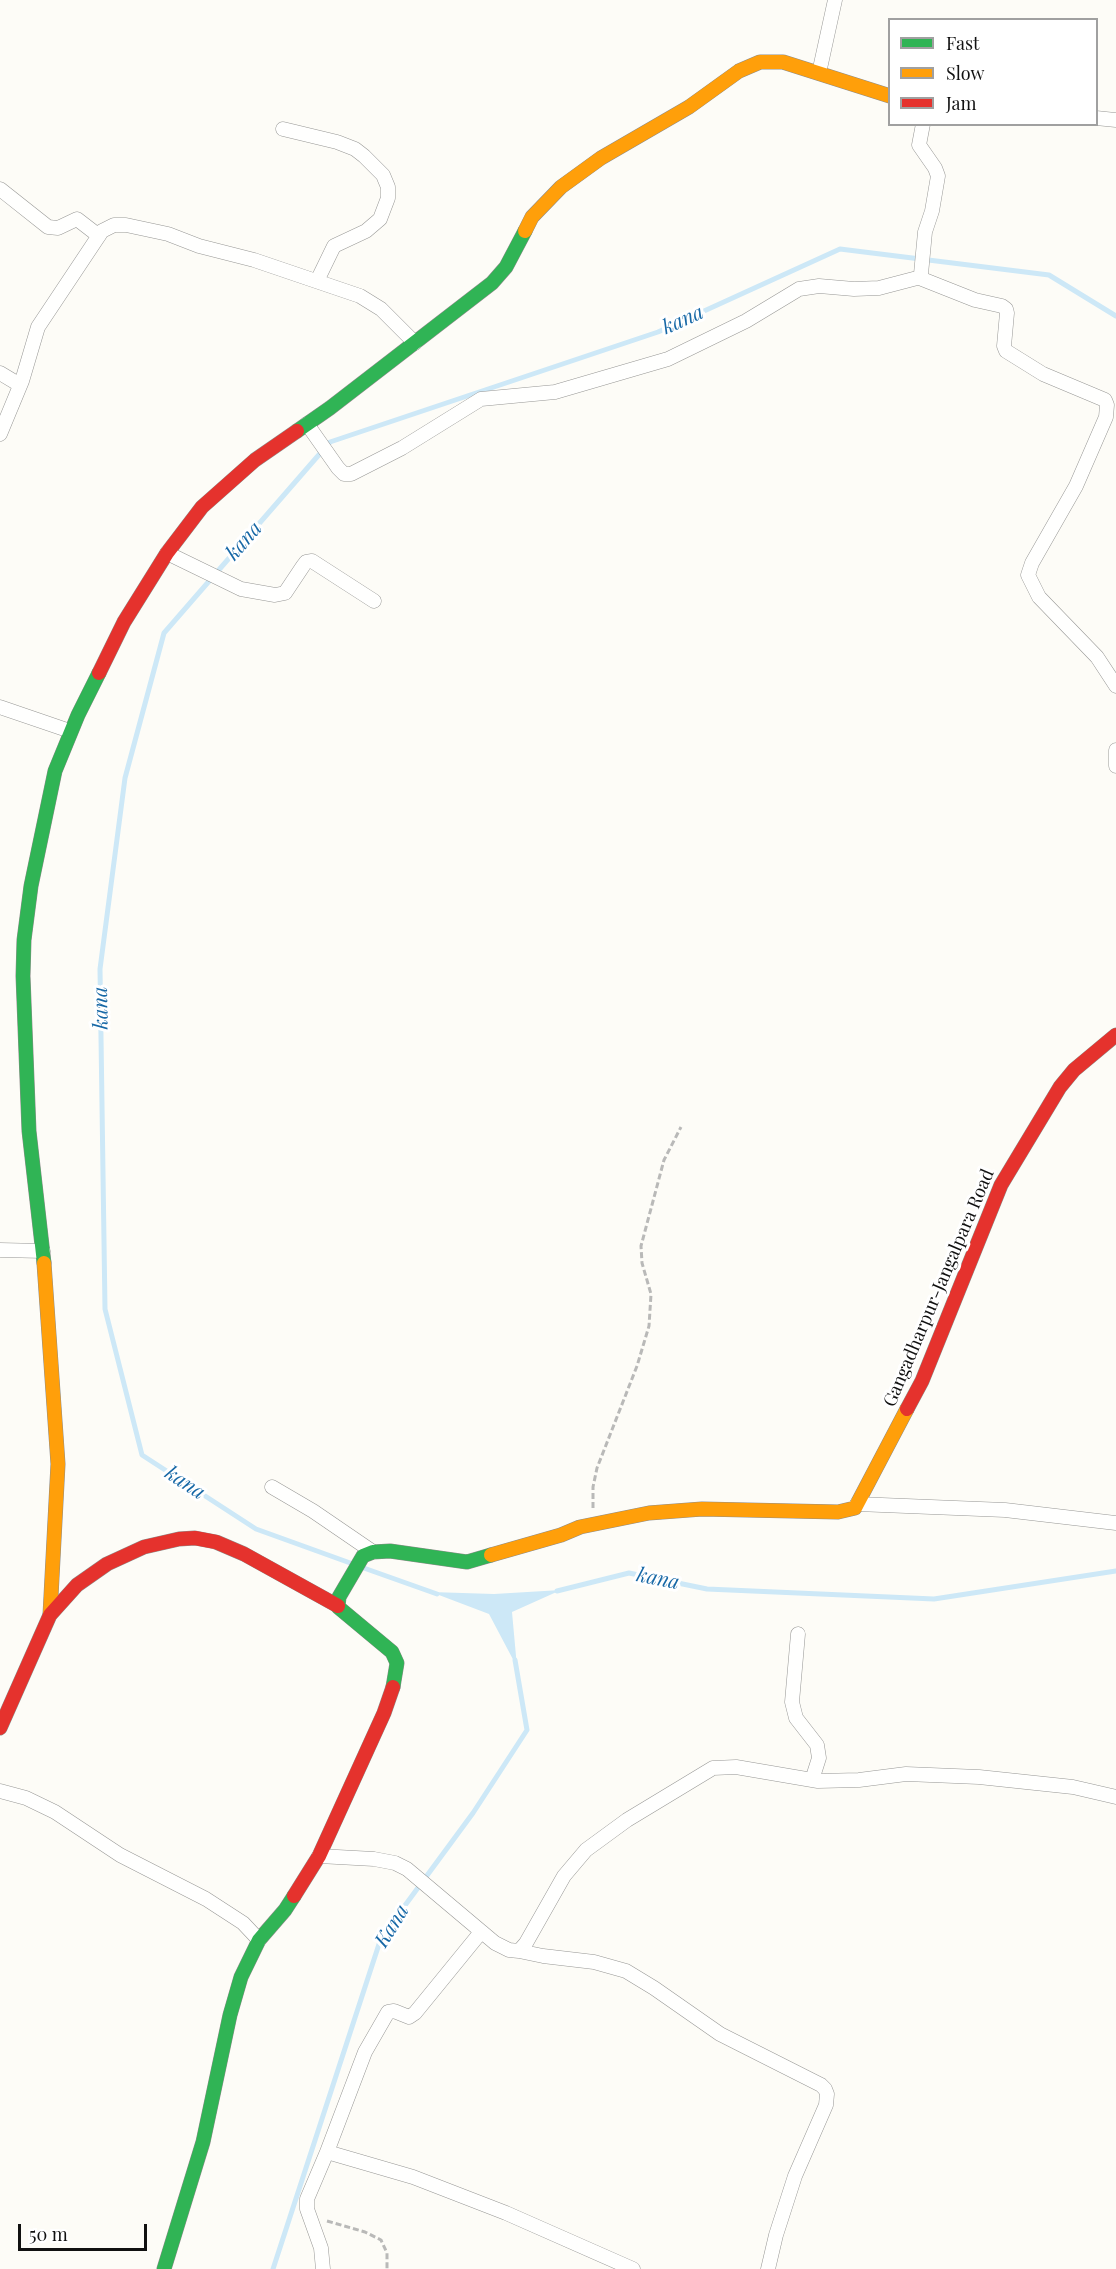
<!DOCTYPE html>
<style>
body{margin:0}
#map{position:relative;width:1116px;height:2269px;overflow:hidden;background:#fdfcf7;font-family:"Playfair Display",serif}
canvas{display:block}
.legend{position:absolute;left:888px;top:18px;width:210px;height:108px;box-sizing:border-box;background:#fff;border:2px solid #a0a0a0;margin:0;padding:8px 10px;list-style:none;font-size:18px;color:#111}
.legend li{display:flex;align-items:center;gap:12px;height:30px}
.legend b{width:30px;border:2px solid #a0a0a0}
.scale{position:absolute;left:18px;top:2224px;width:129px;height:27px;box-sizing:border-box;border:3px solid #111;border-top:0;padding-left:8px;font-size:18px;line-height:21px;white-space:nowrap;color:#111;-webkit-text-stroke:4px #fff;paint-order:stroke}
</style>
<div id="map">
<canvas width="1116" height="2269"></canvas>
<ul class="legend">
<li><b style="height:8px;background:#30b455"></b>Fast</li>
<li><b style="height:8px;background:#ff9f0a"></b>Slow</li>
<li><b style="height:8px;background:#e5322d"></b>Jam</li>
</ul>
<div class="scale">50 m</div>
</div>
<script>
const context = document.querySelector('canvas').getContext('2d');
context.lineJoin = 'round';
function fill(path, color) {
  context.fillStyle = color;
  context.fill(path, 'evenodd');
}
function toPath(rows) {
  const path = new Path2D();
  for (const r of rows) {
    path.moveTo(r[0], r[1]);
    for (let i = 2; i < r.length; i += 2) path.lineTo(r[i], r[i + 1]);
  }
  return path;
}
function trace(path, color, width, dash) {
  context.strokeStyle = color;
  context.lineWidth = width;
  context.lineCap = dash ? 'butt' : 'round';
  context.setLineDash(dash || []);
  context.stroke(path);
}
function label(font, color, halo, rows, align = 'center') {
  context.font = font + ' "Playfair Display",serif';
  context.lineWidth = 6;
  context.setLineDash([]);
  context.textBaseline = 'middle';
  context.strokeStyle = halo;
  context.fillStyle = color;
  for (const [text, x, y, turn = 0] of rows) {
    context.save();
    context.translate(x, y);
    context.rotate((+turn || 0) * Math.PI / 180);
    context.textAlign = isNaN(turn) ? turn : align;
    if (halo) context.strokeText(text, 0, 0);
    context.fillText(text, 0, 0);
    context.restore();
  }
}
const water = toPath([
 [561,1590,512,1612,517,1667,489,1614,431,1592,494,1594]
]);
const stream = toPath([
 [353,1564,256,1529,142,1455,105,1309,100,969,125,778,164,633,330,442,658,332,840,249,1049,275,1116,316],
 [361,1567,437,1594],
 [557,1591,629,1573,707,1589,934,1599,1116,1571],
 [273,2269,381,1938,473,1813,527,1730,515,1660]
]);
const path = toPath([
 [593,1508,593,1487,597,1468,637,1366,649,1326,651,1294,642,1263,641,1246,664,1160,681,1127],
 [327,2221,365,2232,381,2240,387,2253,387,2269]
]);
const street = toPath([
 [819,73,835,0],
 [1096,118,1116,120],
 [923,124,919,145,935,168,938,176,932,211,925,232,921,274,922,279,975,300,1002,306,1006,309,1007,313,1004,346,1006,351,1043,374,1105,400,1107,405,1106,417,1076,486,1032,563,1028,575,1039,597,1097,657,1116,686],
 [283,129,337,142,355,149,364,156,383,175,388,187,388,198,380,219,366,231,334,246,317,281],
 [0,189,48,227,58,228,77,219,99,236],
 [0,373,20,385],
 [307,424,338,468,344,474,351,474,402,448,481,399,555,392,668,359,746,321,799,289,819,286,854,289,879,288,921,277],
 [0,434,22,381,38,327,102,231,114,225,126,225,168,234,199,246,254,260,360,296,381,309,415,343],
 [167,553,241,589,275,595,285,593,303,566,306,562,312,561,374,601],
 [0,707,70,731],
 [1116,750,1116,766],
 [0,1250,43,1251],
 [272,1487,313,1511,373,1552],
 [857,1504,1005,1510,1116,1523],
 [798,1634,792,1702,796,1718,817,1745,819,1758,812,1780],
 [0,1791,26,1798,55,1812,120,1855,206,1899,243,1923,259,1940],
 [319,1856,374,1859,395,1863,407,1869,495,1943,509,1950,519,1951,526,1943,564,1876,586,1850,627,1820,713,1768,736,1767,818,1781,859,1780,906,1774,979,1777,1073,1787,1116,1797],
 [519,1951,543,1956,594,1962,626,1971,654,1988,720,2034,821,2085,825,2089,827,2094,826,2105,795,2176,776,2235,768,2269],
 [327,2152,413,2177,506,2213,633,2269],
 [323,2269,321,2248,307,2209,307,2199,327,2152,365,2052,388,2012,394,2011,409,2017,415,2013,481,1932]
]);
const fast = toPath([
 [297,431,330,408,492,283,506,267,525,231],
 [44,1263,29,1131,23,976,24,940,31,886,55,771,78,715,99,673],
 [393,1687,397,1663,392,1652,338,1607,339,1597,363,1556,373,1552,390,1551,467,1562,491,1555],
 [164,2269,203,2142,230,2015,241,1977,259,1940,285,1910,294,1896]
]);
const slow = toPath([
 [525,231,532,217,561,187,601,158,689,107,739,71,760,62,783,62,890,96],
 [44,1263,58,1464,50,1615],
 [491,1555,561,1535,580,1527,649,1513,702,1509,838,1512,855,1508,907,1409]
]);
const jam = toPath([
 [99,673,124,622,167,553,202,507,255,460,297,431],
 [907,1409,922,1381,1001,1185,1060,1087,1074,1070,1116,1035],
 [0,1728,50,1615,77,1585,107,1564,144,1547,179,1539,195,1538,216,1542,244,1554,338,1606],
 [294,1896,319,1856,384,1713,393,1687]
]);
const streetNames = [
 ["Gangadharpur-Jangalpara Road",939,1288,-67]
];
const waterNames = [
 ["kana",683,320,-24],
 ["kana",244,541,-49],
 ["kana",101,1008,-91],
 ["kana",185,1483,33],
 ["kana",658,1579,11],
 ["Kana",392,1926,-58]
];
fill(water, '#cde8f7');
trace(stream, '#cde8f7', 5);
trace(street, '#979795', 15);
trace(fast, '#8e8d8b', 15);
trace(slow, '#8e8d8b', 15);
trace(jam, '#8e8d8b', 15);
trace(path, '#b9b9b8', 3, [6, 3]);
trace(street, '#fffffe', 14);
trace(fast, '#30b455', 14);
trace(slow, '#ff9f0a', 14);
trace(jam, '#e5322d', 14);
label('18px', '#111', '#fff', streetNames);
label('italic 20px', '#1768a6', '#fff', waterNames);
</script>
